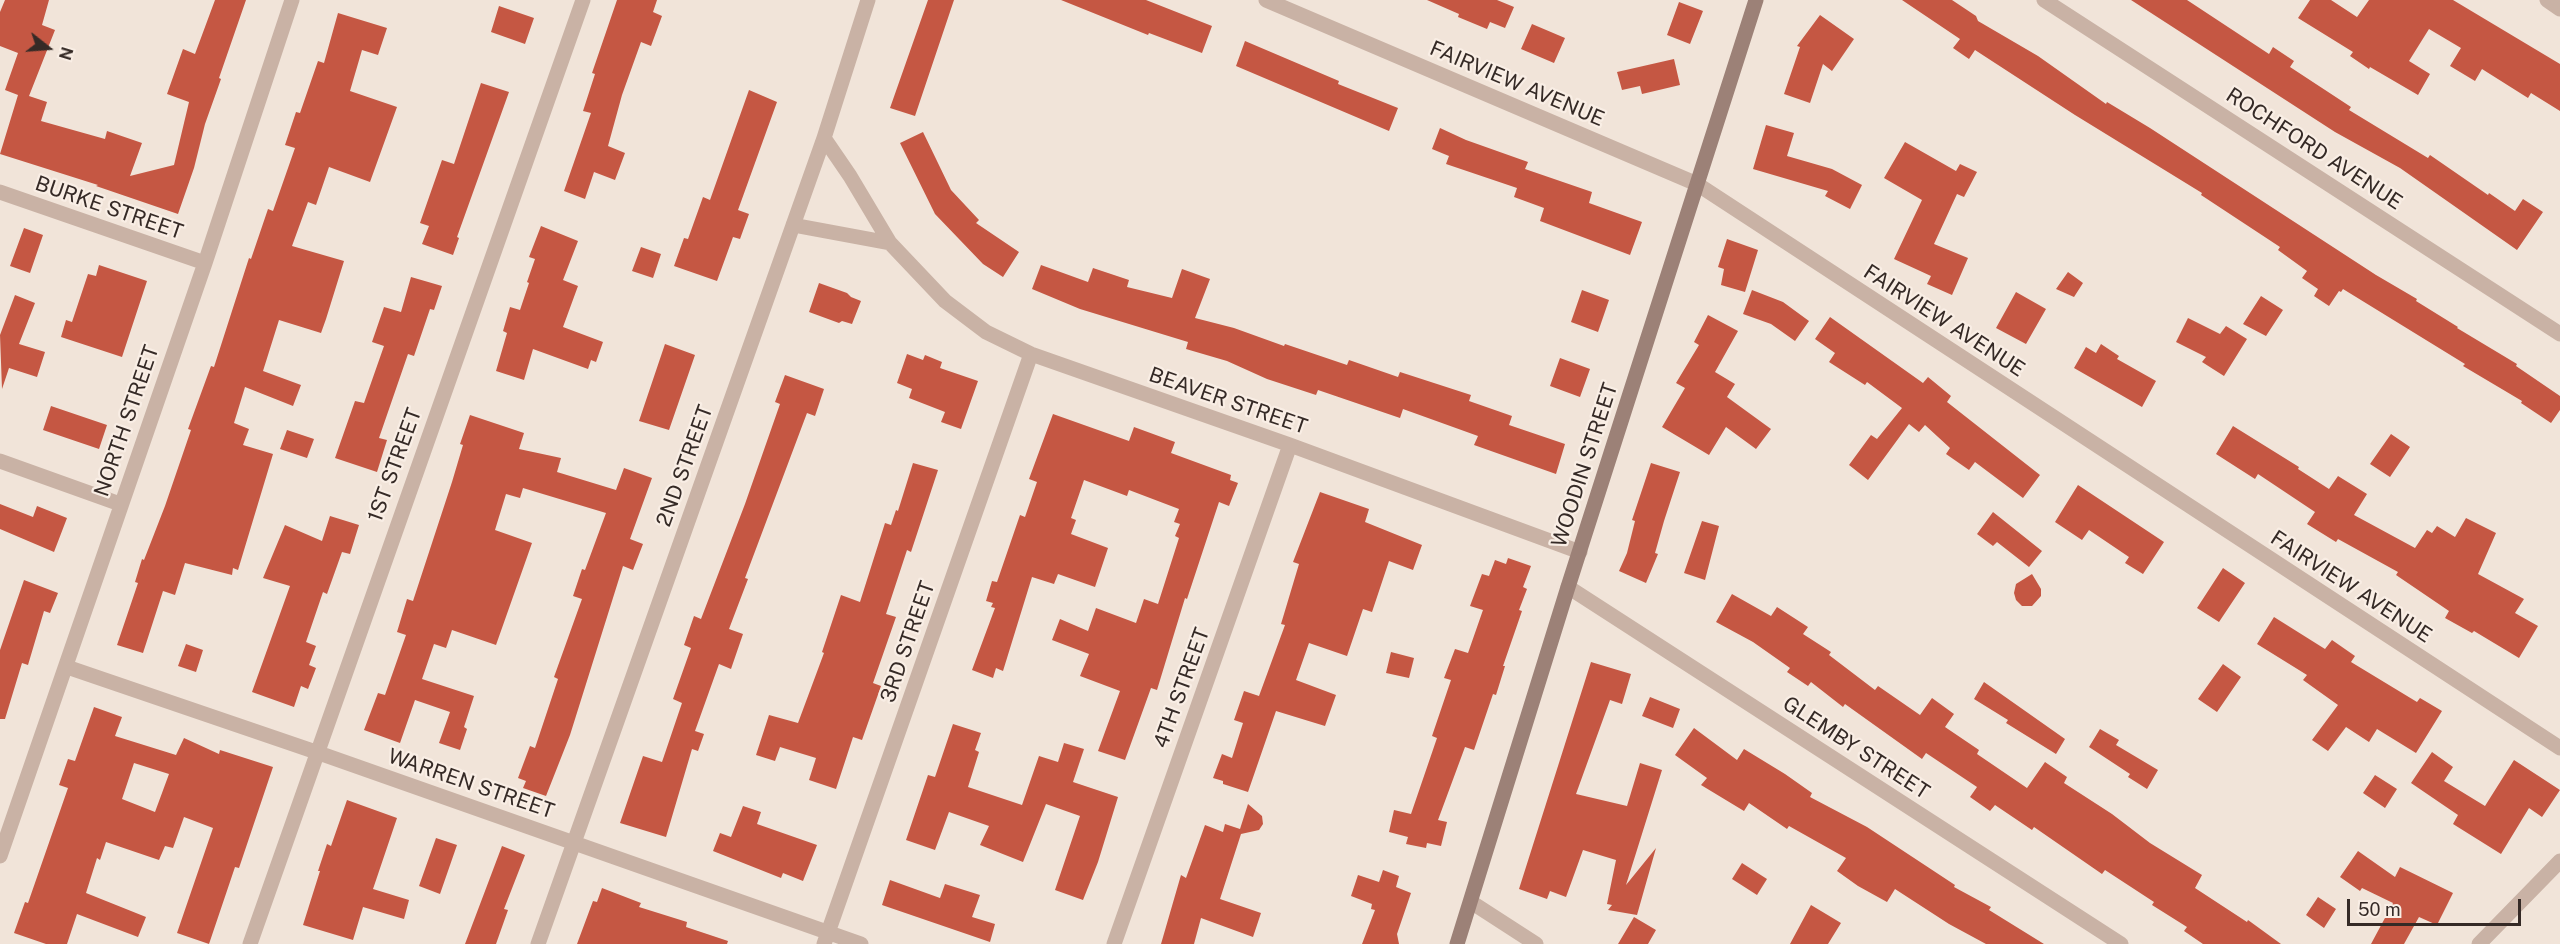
<!DOCTYPE html>
<style>
body{margin:0}
#map{position:relative;width:2560px;height:944px;overflow:hidden;background:#f1e4d9;font-family:"Public Sans",sans-serif}
canvas{display:block}
.north{position:absolute;left:18px;top:18px;width:60px;height:60px;-webkit-text-stroke:4px #f9eee5;paint-order:stroke;rotate:107deg;font-size:16px;font-weight:700;line-height:24px;text-align:center;color:#352a26}
.north::after{content:'';display:block;margin:auto;width:21px;height:27px;background:#352a26;clip-path:polygon(50% 0,100% 100%,50% 72%,0 100%)}
.scale{position:absolute;left:2347px;top:899px;width:174px;height:27px;box-sizing:border-box;border:3px solid #352a26;border-top:0;padding-left:8px;font-size:18px;line-height:21px;white-space:nowrap;color:#352a26;-webkit-text-stroke:4px #f9eee5;paint-order:stroke}
</style>
<div id="map">
<canvas width="2560" height="944"></canvas>
<div class="north">N</div>
<div class="scale">50 m</div>
</div>
<script>
const context = document.querySelector('canvas').getContext('2d');
context.lineJoin = 'round';
function fill(path, color) {
  context.fillStyle = color;
  context.fill(path, 'evenodd');
}
function toPath(rows) {
  const path = new Path2D();
  for (const r of rows) {
    path.moveTo(r[0], r[1]);
    for (let i = 2; i < r.length; i += 2) path.lineTo(r[i], r[i + 1]);
  }
  return path;
}
function trace(path, color, width, dash) {
  context.strokeStyle = color;
  context.lineWidth = width;
  context.lineCap = dash ? 'butt' : 'round';
  context.setLineDash(dash || []);
  context.stroke(path);
}
function label(font, color, halo, rows, align = 'center') {
  context.font = font + ' "Public Sans",sans-serif';
  context.lineWidth = 4.5;
  context.setLineDash([]);
  context.textBaseline = 'middle';
  context.strokeStyle = halo;
  context.fillStyle = color;
  for (const [text, x, y, turn = 0] of rows) {
    context.save();
    context.translate(x, y);
    context.rotate((+turn || 0) * Math.PI / 180);
    context.textAlign = isNaN(turn) ? turn : align;
    if (halo) context.strokeText(text, 0, 0);
    context.fillText(text, 0, 0);
    context.restore();
  }
}
const building = toPath([
 [5,0,49,0,42,25,55,30,29,96,47,102,41,121,105,139,107,131,142,143,130,176,174,165,189,102,167,94,183,49,195,54,215,0,246,0,219,78,221,79,205,124,194,168,178,214,96,186,98,185,0,154,18,95,5,90,18,53,0,46,0,12],
 [617,0,657,0,653,12,662,16,651,46,641,42,622,95,608,146,625,153,615,180,594,172,585,199,564,191,591,113,583,111,595,74,592,73],
 [928,0,954,0,915,116,890,108],
 [1061,0,1146,0,1212,26,1202,53,1149,33,1148,35],
 [1427,0,1497,0,1514,7,1505,28,1490,22,1487,29,1458,17,1459,14],
 [1902,0,1952,0,1976,16,1978,21,2038,56,2106,104,2107,102,2150,128,2376,275,2417,299,2416,301,2458,327,2457,328,2517,364,2516,366,2560,396,2560,410,2551,423,2521,403,2522,401,2463,366,2465,364,2343,289,2341,292,2339,291,2329,306,2314,296,2318,289,2302,278,2307,271,2278,250,2280,247,2201,195,2202,193,2075,115,1975,50,1969,59,1953,48,1960,39],
 [2131,0,2187,0,2269,54,2273,47,2294,61,2290,67,2351,107,2349,110,2428,158,2430,155,2488,195,2489,193,2515,211,2523,199,2543,212,2517,250,2400,168,2335,132],
 [2310,0,2331,0,2357,17,2369,0,2453,0,2560,64,2560,111,2531,93,2528,98,2482,69,2475,81,2450,66,2461,48,2429,29,2409,61,2430,74,2418,95,2370,67,2369,69,2350,56,2353,52,2298,18],
 [1679,2,1703,11,1690,44,1667,35],
 [499,6,534,18,525,44,491,32],
 [338,13,387,28,378,55,362,50,350,91,397,107,370,182,329,167,316,205,308,202,292,246,344,261,326,319,321,333,279,320,263,371,301,385,293,406,245,387,234,423,249,429,243,445,273,454,238,570,233,568,232,575,185,563,175,595,163,591,143,653,117,645,138,583,135,582,142,559,144,560,165,506,191,430,188,429,211,366,214,367,249,258,251,259,268,209,273,211,295,148,285,145,296,112,300,113,318,61,324,63],
 [1820,15,1854,39,1832,71,1823,64,1810,103,1784,94,1800,47,1797,46],
 [1532,24,1565,38,1554,63,1521,49],
 [1245,41,1339,81,1338,84,1398,108,1389,131,1236,66],
 [1674,59,1680,85,1642,94,1640,86,1622,90,1617,72],
 [481,83,509,92,457,237,459,238,453,255,422,244,429,226,420,223,442,160,454,164],
 [749,90,777,102,738,210,749,214,740,239,733,237,717,281,674,266,684,238,688,239,703,197,710,200],
 [1766,125,1794,133,1787,156,1832,169,1862,185,1850,209,1825,196,1828,191,1753,169],
 [1440,128,1466,140,1528,162,1525,169,1592,192,1589,203,1642,222,1630,255,1540,221,1544,208,1514,197,1517,188,1446,164,1449,156,1432,149],
 [923,132,951,190,979,220,976,223,1019,252,1003,277,983,264,935,214,900,143],
 [1905,142,1956,171,1960,164,1977,172,1964,197,1957,194,1934,244,1968,258,1952,295,1927,284,1931,276,1894,259,1922,200,1884,178],
 [541,226,578,241,563,280,578,286,563,327,603,342,596,362,591,360,588,369,533,349,524,380,496,371,507,333,503,331,510,307,520,310,529,283,527,282,535,259,529,257],
 [24,228,43,235,30,273,10,266],
 [1727,239,1758,250,1745,292,1721,285,1724,269,1718,267],
 [641,247,661,254,653,278,632,271],
 [99,265,147,281,122,357,61,337,66,320,72,322,88,274,96,276],
 [1041,265,1088,282,1093,268,1129,280,1127,287,1172,298,1182,269,1210,279,1195,318,1234,328,1284,346,1285,344,1347,365,1349,360,1398,377,1400,372,1471,395,1469,401,1512,416,1509,425,1565,444,1556,474,1474,445,1478,436,1403,409,1400,418,1318,390,1316,395,1267,379,1227,361,1186,349,1188,342,1080,309,1032,289],
 [2068,272,2083,283,2074,297,2056,289],
 [411,277,442,286,434,310,430,309,414,356,408,354,379,438,387,440,377,472,335,458,355,401,364,403,384,346,372,342,384,307,401,312],
 [819,283,847,293,851,297,861,301,852,324,842,321,839,323,809,312],
 [1582,290,1609,300,1598,332,1571,322],
 [1752,290,1783,302,1809,321,1795,341,1771,324,1743,314],
 [2016,292,2046,309,2026,344,1996,328],
 [15,295,35,303,19,344,45,352,37,377,9,368,2,389,0,335],
 [2261,296,2283,310,2266,336,2243,324],
 [1708,315,1738,331,1715,372,1735,384,1727,397,1771,429,1756,449,1726,427,1709,455,1662,427,1685,388,1676,383,1699,345,1694,342],
 [1830,317,1923,383,1928,377,1951,396,1947,402,2040,475,2023,498,1975,462,1969,470,1946,454,1950,448,1925,425,1919,432,1909,424,1868,480,1849,465,1871,435,1877,439,1902,408,1867,382,1865,385,1829,362,1835,353,1815,339],
 [2188,318,2220,334,2226,326,2247,339,2224,376,2202,362,2206,357,2176,342],
 [665,344,695,355,669,430,639,421],
 [2101,344,2119,356,2117,359,2156,381,2142,407,2074,368,2086,347,2096,353],
 [907,354,923,360,925,355,942,362,940,368,978,381,961,429,941,422,945,412,909,398,912,389,897,383],
 [1560,358,1590,369,1580,397,1550,386],
 [785,375,824,389,815,416,807,413,745,578,748,579,729,629,743,634,731,669,719,664,695,731,704,734,698,751,692,749,666,837,620,823,643,756,662,762,682,703,673,699,691,648,684,645,694,616,701,619,745,504,780,404,775,402],
 [51,406,107,425,99,449,43,430],
 [1053,414,1129,441,1134,427,1175,442,1171,453,1231,475,1230,480,1238,483,1229,506,1219,502,1187,599,1185,598,1157,690,1151,688,1125,760,1098,751,1120,691,1080,676,1089,654,1052,640,1060,619,1088,631,1096,608,1136,623,1144,599,1158,604,1179,538,1175,536,1180,524,1174,522,1179,509,1129,490,1127,496,1084,480,1071,518,1076,520,1071,534,1108,548,1095,587,1058,574,1054,584,1032,577,1003,671,996,668,993,678,972,670,995,608,991,607,993,603,986,601,992,581,997,582,1020,515,1025,517,1037,482,1029,479],
 [470,415,524,433,519,449,561,458,557,472,616,490,624,468,652,478,630,539,643,544,633,570,623,566,570,735,546,796,523,788,526,781,518,778,530,746,535,748,558,679,554,677,582,599,573,596,582,569,585,570,606,513,523,488,520,498,506,494,495,530,532,543,496,645,452,630,446,648,434,644,422,679,474,696,464,727,467,729,460,750,439,743,450,712,415,700,400,743,364,730,378,693,385,695,406,635,397,632,407,599,413,601,452,482,463,445,460,444],
 [2233,426,2299,467,2298,469,2329,489,2338,476,2367,494,2354,515,2415,548,2427,530,2432,533,2437,526,2455,537,2466,518,2496,533,2478,574,2524,599,2515,613,2538,626,2519,658,2474,631,2472,633,2445,618,2449,611,2396,575,2398,572,2338,539,2336,542,2307,524,2315,512,2258,474,2255,479,2216,454],
 [287,430,314,439,307,458,280,449],
 [2391,434,2410,447,2390,477,2370,464],
 [913,463,938,470,911,552,907,550,886,614,896,617,873,683,881,686,862,740,853,737,836,789,809,780,816,758,780,747,775,761,756,755,769,715,798,723,824,653,822,652,841,595,860,602,885,523,891,525,896,510,898,511],
 [1651,463,1680,472,1664,521,1655,553,1658,554,1646,583,1619,571,1627,553,1635,521,1632,520],
 [2078,485,2164,542,2143,574,2125,563,2129,557,2089,530,2082,540,2055,522],
 [1320,492,1369,509,1365,522,1422,545,1413,570,1389,561,1372,612,1363,609,1347,656,1309,643,1296,680,1336,695,1325,726,1276,711,1248,792,1223,784,1223,781,1213,778,1222,754,1232,758,1243,723,1234,720,1244,691,1259,696,1285,625,1281,624,1299,564,1293,562],
 [0,504,33,517,37,506,67,518,54,552,0,529],
 [1993,512,2042,551,2029,567,1997,542,1993,546,1977,534],
 [330,516,359,525,350,554,342,552,327,594,323,592,306,642,316,646,309,665,316,668,308,689,301,686,294,707,252,692,290,586,263,578,285,525,322,541],
 [1702,521,1719,526,1705,580,1684,573],
 [1508,558,1531,566,1523,587,1527,589,1519,610,1522,611,1503,666,1505,666,1496,695,1493,694,1474,750,1465,747,1438,820,1447,822,1441,846,1427,843,1426,848,1406,844,1408,837,1389,832,1394,810,1411,814,1437,738,1432,736,1451,680,1444,678,1455,649,1468,653,1483,610,1470,606,1482,574,1489,576,1495,560,1506,564],
 [2223,568,2245,583,2219,622,2197,608],
 [2032,574,2041,589,2041,596,2032,606,2022,606,2016,600,2014,593,2016,584],
 [24,580,58,593,50,613,44,611,28,665,22,663,5,719,0,719,0,650],
 [1732,594,1771,616,1777,607,1808,627,1803,634,1831,652,1829,655,1875,690,1878,686,1920,715,1932,698,1954,714,1945,727,1979,750,1977,754,2027,788,2045,762,2067,777,2064,783,2112,814,2150,843,2202,875,2195,888,2247,922,2248,920,2281,944,2203,944,2184,931,2187,927,2152,905,2154,902,2105,870,2102,874,2034,827,2032,830,1995,805,1990,811,1970,797,1977,787,1926,753,1922,759,1845,704,1843,707,1811,682,1808,686,1787,672,1790,668,1753,642,1716,622],
 [2274,617,2325,649,2332,640,2355,656,2351,662,2417,702,2420,698,2442,711,2416,753,2377,729,2369,742,2346,727,2328,751,2312,740,2338,705,2303,680,2307,675,2257,644],
 [186,644,203,650,196,672,178,666],
 [1391,652,1414,658,1409,678,1386,673],
 [1591,662,1631,674,1622,704,1610,700,1576,794,1627,806,1640,763,1662,770,1626,885,1656,848,1637,915,1608,910,1612,905,1607,904,1616,860,1583,850,1566,897,1550,891,1547,899,1519,889],
 [2223,664,2241,677,2217,712,2198,699],
 [1984,682,2065,739,2056,754,2006,723,2008,720,1974,699],
 [1650,697,1680,709,1673,728,1642,716],
 [94,707,122,717,115,736,176,755,184,738,219,754,220,750,273,767,239,868,235,867,209,944,177,933,213,828,184,817,173,848,165,846,159,860,106,842,100,860,97,858,86,893,146,917,138,937,77,914,67,944,46,944,14,933,25,902,28,903,68,788,59,785,68,759,75,761],
 [134,763,169,774,155,812,122,799],
 [953,724,981,733,975,750,979,752,968,787,1022,805,1039,756,1058,762,1064,743,1084,749,1073,782,1118,797,1098,862,1083,900,1055,890,1080,816,1046,804,1023,862,980,845,989,826,949,812,935,850,906,840,928,775,935,777],
 [1694,728,1737,760,1744,749,1785,774,1812,793,1810,797,1867,827,1955,885,1954,887,1991,907,1989,910,2044,944,1986,944,1949,924,1895,889,1887,902,1858,886,1837,871,1846,858,1789,826,1787,829,1749,803,1744,811,1701,785,1707,778,1675,755],
 [2100,729,2119,740,2116,745,2158,770,2147,789,2128,777,2130,774,2089,747],
 [2432,752,2453,767,2444,781,2485,806,2514,760,2560,790,2542,817,2529,808,2501,854,2453,824,2458,815,2411,783],
 [2375,775,2397,789,2385,808,2363,793],
 [347,800,397,818,373,889,409,900,404,919,363,907,353,940,303,925,320,871,318,871,327,844,331,846],
 [1248,804,1262,816,1263,824,1259,830,1241,834,1220,899,1261,913,1253,937,1201,918,1194,944,1161,944,1181,875,1186,878,1205,825,1223,832,1225,824,1240,829],
 [743,806,761,812,757,824,817,845,803,881,783,873,781,878,713,851,720,833,731,837],
 [436,838,457,845,440,894,419,886],
 [502,846,525,855,504,909,508,910,496,944,465,944],
 [2358,851,2395,877,2400,867,2453,893,2437,925,2419,917,2404,944,2371,944,2393,903,2362,888,2360,891,2340,877],
 [1742,863,1767,879,1757,895,1732,879],
 [1383,870,1399,876,1396,887,1411,893,1397,934,1399,944,1362,944,1375,910,1371,909,1372,904,1351,896,1358,875,1379,882],
 [890,880,940,898,945,884,980,895,972,917,995,924,990,942,882,905],
 [602,888,641,903,639,907,687,922,686,927,728,941,727,944,577,944,593,901,597,902],
 [2318,897,2336,909,2324,928,2306,915],
 [1811,905,1841,923,1828,944,1790,944],
 [1634,917,1656,930,1648,944,1618,944]
]);
const minor = toPath([
 [2044,0,2560,334],
 [2547,0,2560,9],
 [824,138,850,176,890,243,945,301,986,332,1031,354,1290,445,1580,552],
 [1697,184,2560,748],
 [0,192,205,263],
 [793,225,890,243],
 [0,461,120,504],
 [1568,587,2121,944],
 [67,667,316,752,861,944],
 [0,856,205,263,292,0],
 [1471,902,1536,944],
 [250,944,583,0],
 [538,944,824,138,868,0],
 [824,944,1031,354],
 [1114,944,1290,445]
]);
const tertiary = toPath([
 [1266,0,1697,184],
 [2479,944,2560,861]
]);
const secondary = toPath([
 [1457,944,1568,587,1756,0]
]);
const streetNames = [
 ["FAIRVIEW AVENUE",1517,84,23],
 ["ROCHFORD AVENUE",2314,149,33],
 ["BURKE STREET",109,208,19],
 ["FAIRVIEW AVENUE",1944,321,33],
 ["BEAVER STREET",1228,401,19],
 ["NORTH STREET",127,421,-71],
 ["1ST STREET",395,465,-70],
 ["WOODIN STREET",1585,465,-72],
 ["2ND STREET",685,466,-70],
 ["FAIRVIEW AVENUE",2351,587,33],
 ["3RD STREET",908,642,-71],
 ["4TH STREET",1182,688,-70],
 ["GLEMBY STREET",1856,748,33],
 ["WARREN STREET",471,784,19]
];
fill(building, '#c55743');
trace(minor, '#c9b2a5', 15);
trace(tertiary, '#c9b2a5', 15);
trace(secondary, '#9c8177', 15);
label('21px', '#352a26', '#f9eee5', streetNames);
</script>
